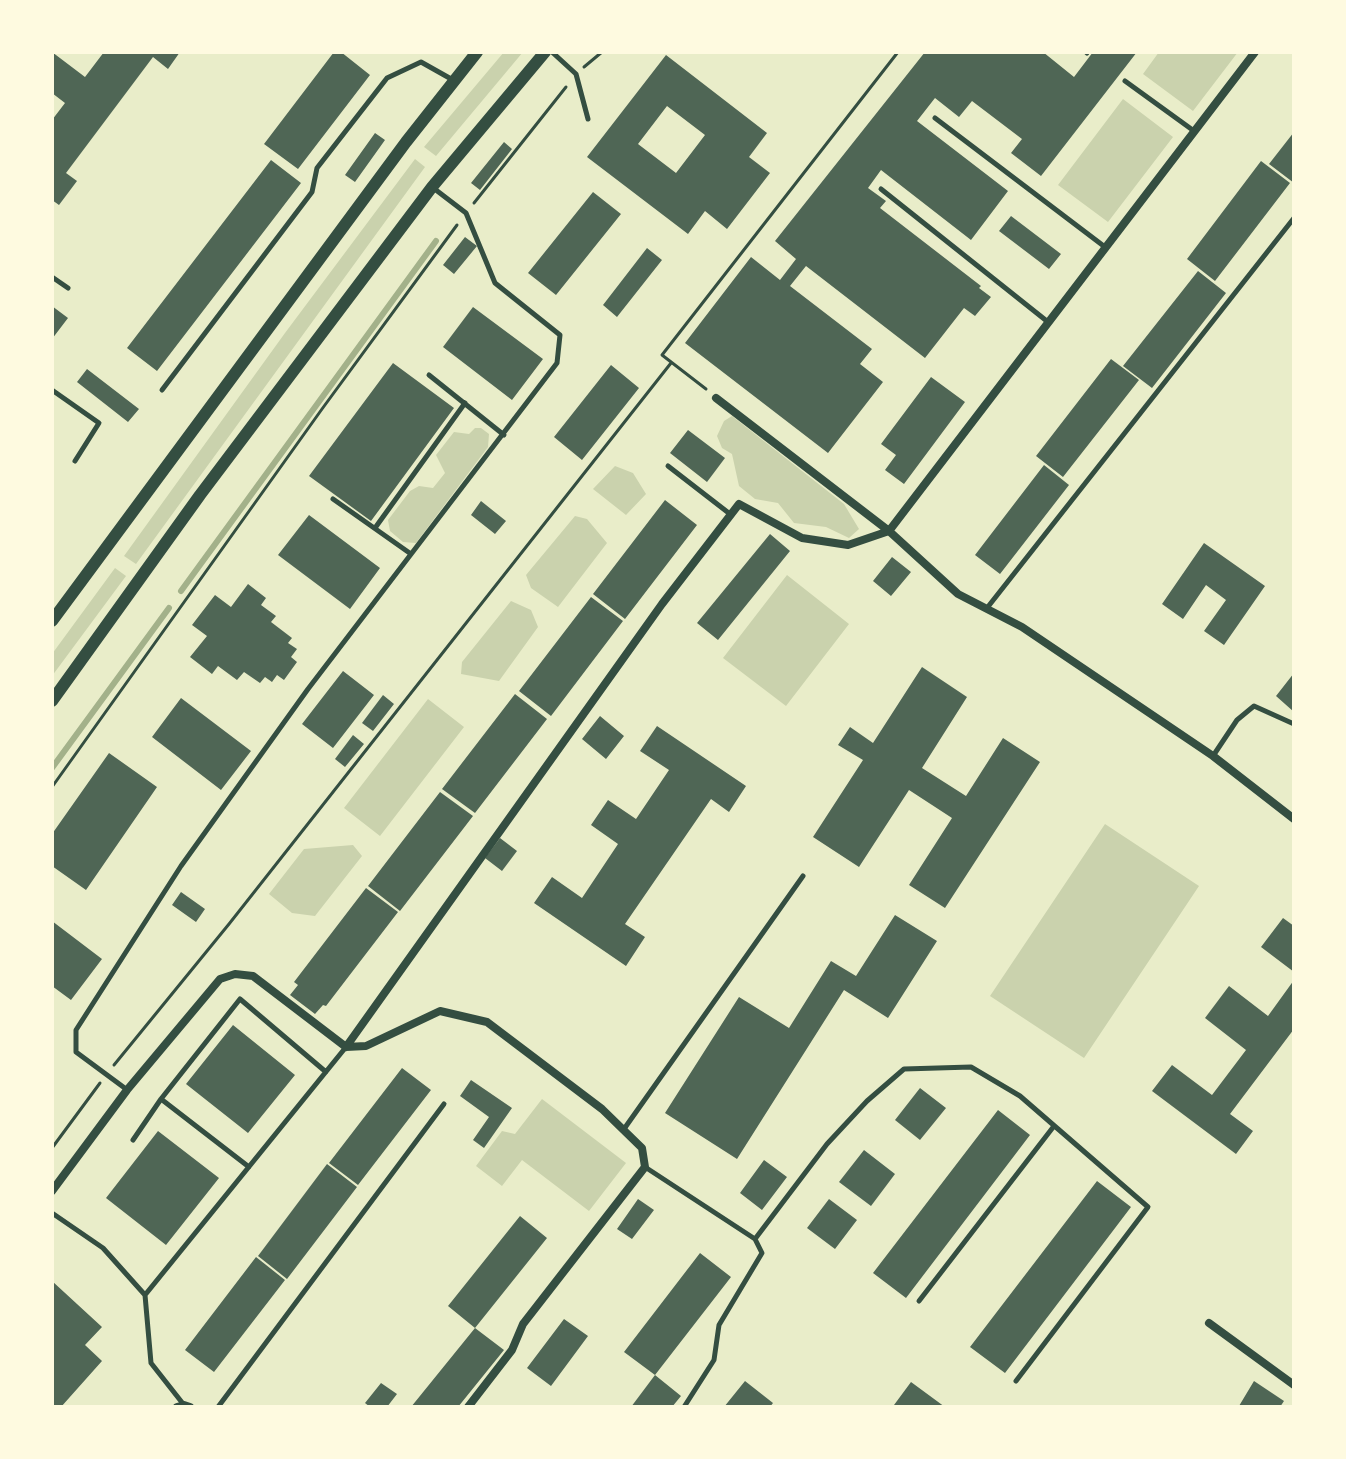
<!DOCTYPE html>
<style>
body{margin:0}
#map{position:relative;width:1346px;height:1459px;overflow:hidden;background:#e9edc9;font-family:"Exo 2",sans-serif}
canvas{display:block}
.frame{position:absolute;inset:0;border:54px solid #fefae0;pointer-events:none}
</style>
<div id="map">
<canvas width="1346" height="1459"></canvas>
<div class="frame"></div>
</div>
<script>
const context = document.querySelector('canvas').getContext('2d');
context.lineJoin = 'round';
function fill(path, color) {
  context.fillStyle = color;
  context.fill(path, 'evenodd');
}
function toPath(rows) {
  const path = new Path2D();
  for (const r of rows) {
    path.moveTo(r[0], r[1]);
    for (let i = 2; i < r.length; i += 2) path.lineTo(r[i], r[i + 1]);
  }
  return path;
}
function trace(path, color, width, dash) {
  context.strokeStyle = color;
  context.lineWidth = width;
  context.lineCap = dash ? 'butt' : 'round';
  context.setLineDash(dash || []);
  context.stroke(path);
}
const green = toPath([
 [504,52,523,52,436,156,424,147],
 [1159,52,1238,52,1193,111,1143,74],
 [1123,99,1173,137,1108,222,1058,185],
 [415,159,425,167,136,564,124,556,285,333],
 [732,416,844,504,859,529,849,538,826,527,794,523,778,503,755,499,739,486,732,454,722,448,717,436,724,421],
 [475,428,481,428,489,434,488,447,416,543,403,542,390,531,388,520,410,491,419,486,433,488,445,473,436,455,454,432,469,434],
 [615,466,633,473,646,494,626,515,593,489],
 [575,516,587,519,607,543,558,607,531,588,526,575],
 [115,568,126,576,52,676,52,654],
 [787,575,849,624,786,706,723,658],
 [511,601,531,610,538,627,499,681,461,674,462,662],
 [428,699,464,727,380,836,344,808],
 [1105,824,1199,886,1084,1058,990,996],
 [353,845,362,856,315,916,292,913,269,894,304,849],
 [542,1099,626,1163,589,1211,522,1160,502,1186,476,1166,502,1131,515,1134]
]);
const stream = toPath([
 [181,591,436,241],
 [52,768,169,608]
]);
const building = toPath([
 [52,52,85,77,104,52,180,52,168,69,153,57,66,173,77,181,59,205,52,200,52,120,65,103,52,93],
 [334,52,341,52,370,75,298,169,264,144],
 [925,52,1043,52,1074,77,1093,52,1137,52,1041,176,1011,153,1022,139,972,101,959,117,935,98,917,121,1008,191,971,240,881,170,868,188,886,201,880,208,981,286,979,288,991,297,975,316,964,308,925,358,806,266,790,286,872,349,860,364,883,382,828,453,685,343,751,257,780,280,796,259,775,241],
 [666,55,767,133,749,157,770,173,727,229,705,211,688,234,587,157],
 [667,106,705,135,676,173,638,144],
 [1294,132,1294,183,1269,164],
 [375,133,385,140,355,182,345,175],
 [504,142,512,149,480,190,471,183],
 [271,160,301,183,157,371,127,348],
 [1261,161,1290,183,1215,281,1187,259],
 [593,192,621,214,556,295,528,273],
 [1011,216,1061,254,1049,269,999,231],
 [465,237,477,246,454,274,443,265],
 [647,248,662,260,617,317,603,305],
 [1198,271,1226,293,1152,388,1123,366],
 [52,306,68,318,52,339],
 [473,307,543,359,512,400,443,347],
 [1111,359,1139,380,1063,477,1036,456],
 [393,363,454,408,371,521,309,476],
 [611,365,639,388,582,460,554,437],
 [87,369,139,409,128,422,77,382],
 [931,377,965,402,904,484,885,470,896,455,881,444],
 [688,430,725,458,707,482,670,453],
 [1044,465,1069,485,1000,574,975,555],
 [665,500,697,525,625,619,593,594],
 [481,501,506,521,495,534,471,515],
 [309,515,380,568,350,609,278,555],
 [770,534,790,551,718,640,697,623],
 [1204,543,1265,586,1224,645,1204,631,1226,600,1206,585,1183,619,1162,604],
 [892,557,911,572,891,596,873,581],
 [248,584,266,598,261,605,276,616,271,622,292,638,288,643,297,649,291,657,297,662,284,680,277,675,272,682,265,677,260,683,244,672,237,680,218,666,212,674,190,657,207,636,192,625,215,595,231,607],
 [591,597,623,621,551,716,519,691],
 [922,667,967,697,922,768,966,796,1003,738,1040,762,945,908,909,885,952,818,909,790,859,867,813,837,863,760,838,745,850,727,873,743],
 [343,671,374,695,333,748,302,724],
 [1294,673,1294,712,1276,696],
 [515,694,547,719,475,813,442,789],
 [383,695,394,704,373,731,362,723],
 [181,698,251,751,221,790,152,737],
 [600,716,624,736,606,759,582,739],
 [657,726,746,786,729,812,711,799,625,924,645,937,626,966,534,903,552,877,582,898,618,844,591,825,608,800,636,819,669,770,640,751],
 [353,735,364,744,345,767,335,759],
 [109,753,157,787,86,890,52,866,52,834],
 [440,792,473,816,400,911,368,886],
 [500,838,517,851,502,871,485,858],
 [366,888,398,912,326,1006,323,1005,315,1014,290,995,298,985,294,982],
 [181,892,205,909,196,922,172,905],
 [895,915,937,941,888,1018,844,990,737,1159,665,1113,739,997,789,1028,831,961,856,976],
 [1283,918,1294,926,1294,972,1261,947],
 [52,921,102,959,71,1000,52,986],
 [1294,980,1294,1029,1230,1114,1253,1131,1236,1154,1152,1091,1172,1065,1212,1095,1246,1050,1205,1018,1229,986,1268,1016],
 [233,1025,295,1075,248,1133,186,1084],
 [402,1068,431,1090,358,1185,329,1163],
 [471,1080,512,1108,484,1148,473,1140,489,1117,460,1096],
 [920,1088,946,1108,920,1140,895,1120],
 [998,1110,1030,1135,906,1298,873,1273],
 [158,1131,219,1178,166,1245,106,1198],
 [864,1150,895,1174,871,1206,839,1182],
 [764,1160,787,1177,762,1210,740,1193],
 [327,1164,357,1187,287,1279,258,1256],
 [1097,1181,1131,1207,1005,1373,970,1347],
 [638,1199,654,1210,632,1239,617,1229],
 [829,1199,857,1220,835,1249,807,1228],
 [520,1216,547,1238,475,1328,448,1306],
 [700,1253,731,1277,655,1375,624,1352],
 [256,1257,285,1280,214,1372,185,1350],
 [52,1281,102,1327,85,1345,102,1361,61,1407,52,1407],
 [564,1319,588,1336,551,1386,527,1368],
 [475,1328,504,1350,458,1407,411,1407],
 [655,1375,681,1396,672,1407,631,1407],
 [745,1381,773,1403,770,1407,724,1407],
 [1254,1381,1284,1401,1280,1407,1239,1406],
 [911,1382,945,1407,894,1405],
 [381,1383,397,1394,387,1407,370,1407,365,1403]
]);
const path = toPath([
 [584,67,602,52],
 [474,203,566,87],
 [706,389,662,355,898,52],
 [52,787,322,409,457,225],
 [114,1065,229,924,671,363],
 [52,1148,100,1083]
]);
const service = toPath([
 [552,52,576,74,588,119],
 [1086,52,1087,53],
 [1125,81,1194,131],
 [935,118,1105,247],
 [881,189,1048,322],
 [52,277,68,288],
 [429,375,504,435],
 [52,390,99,423,75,461],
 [162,390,312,192,317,168,387,78,421,62,453,80],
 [668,466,730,514],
 [333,499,411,554],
 [375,528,465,403],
 [987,608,1294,218],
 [1213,756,1237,720,1254,706,1294,724],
 [126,1089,76,1052,76,1030,181,866,308,689,557,363,560,335,495,283,466,213,432,187],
 [161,1099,249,1167],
 [624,1129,803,876],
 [133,1140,161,1099,240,999,326,1072],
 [645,1167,755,1239,762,1253,719,1325,714,1360,684,1407],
 [52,1213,103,1248,145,1295,151,1363,184,1405],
 [755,1239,827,1144,867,1101,904,1069,971,1067,1020,1096,1148,1207,1016,1381],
 [145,1295,346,1047],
 [919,1301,1054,1126],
 [218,1407,444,1104]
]);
const minor = toPath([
 [716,398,889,531,958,594,1022,627,1213,756,1294,819],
 [346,1047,662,604,739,504,802,538,848,545,889,531,1255,52],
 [52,1191,127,1090,220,979,235,974,253,976,346,1047,366,1046,440,1011,487,1022,602,1109,642,1148,645,1167,523,1324,512,1350,468,1407],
 [1209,1323,1294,1385],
 [177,1407,184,1405,190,1407]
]);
const tertiary = toPath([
 [52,621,406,142,477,52],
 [52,701,200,495,432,187,545,52]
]);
fill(green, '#cad2ad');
trace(stream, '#a3b18a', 6);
fill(building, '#4f6655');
trace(path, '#344e41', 3);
trace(service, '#344e41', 5);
trace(minor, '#344e41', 8);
trace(tertiary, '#344e41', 12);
</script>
